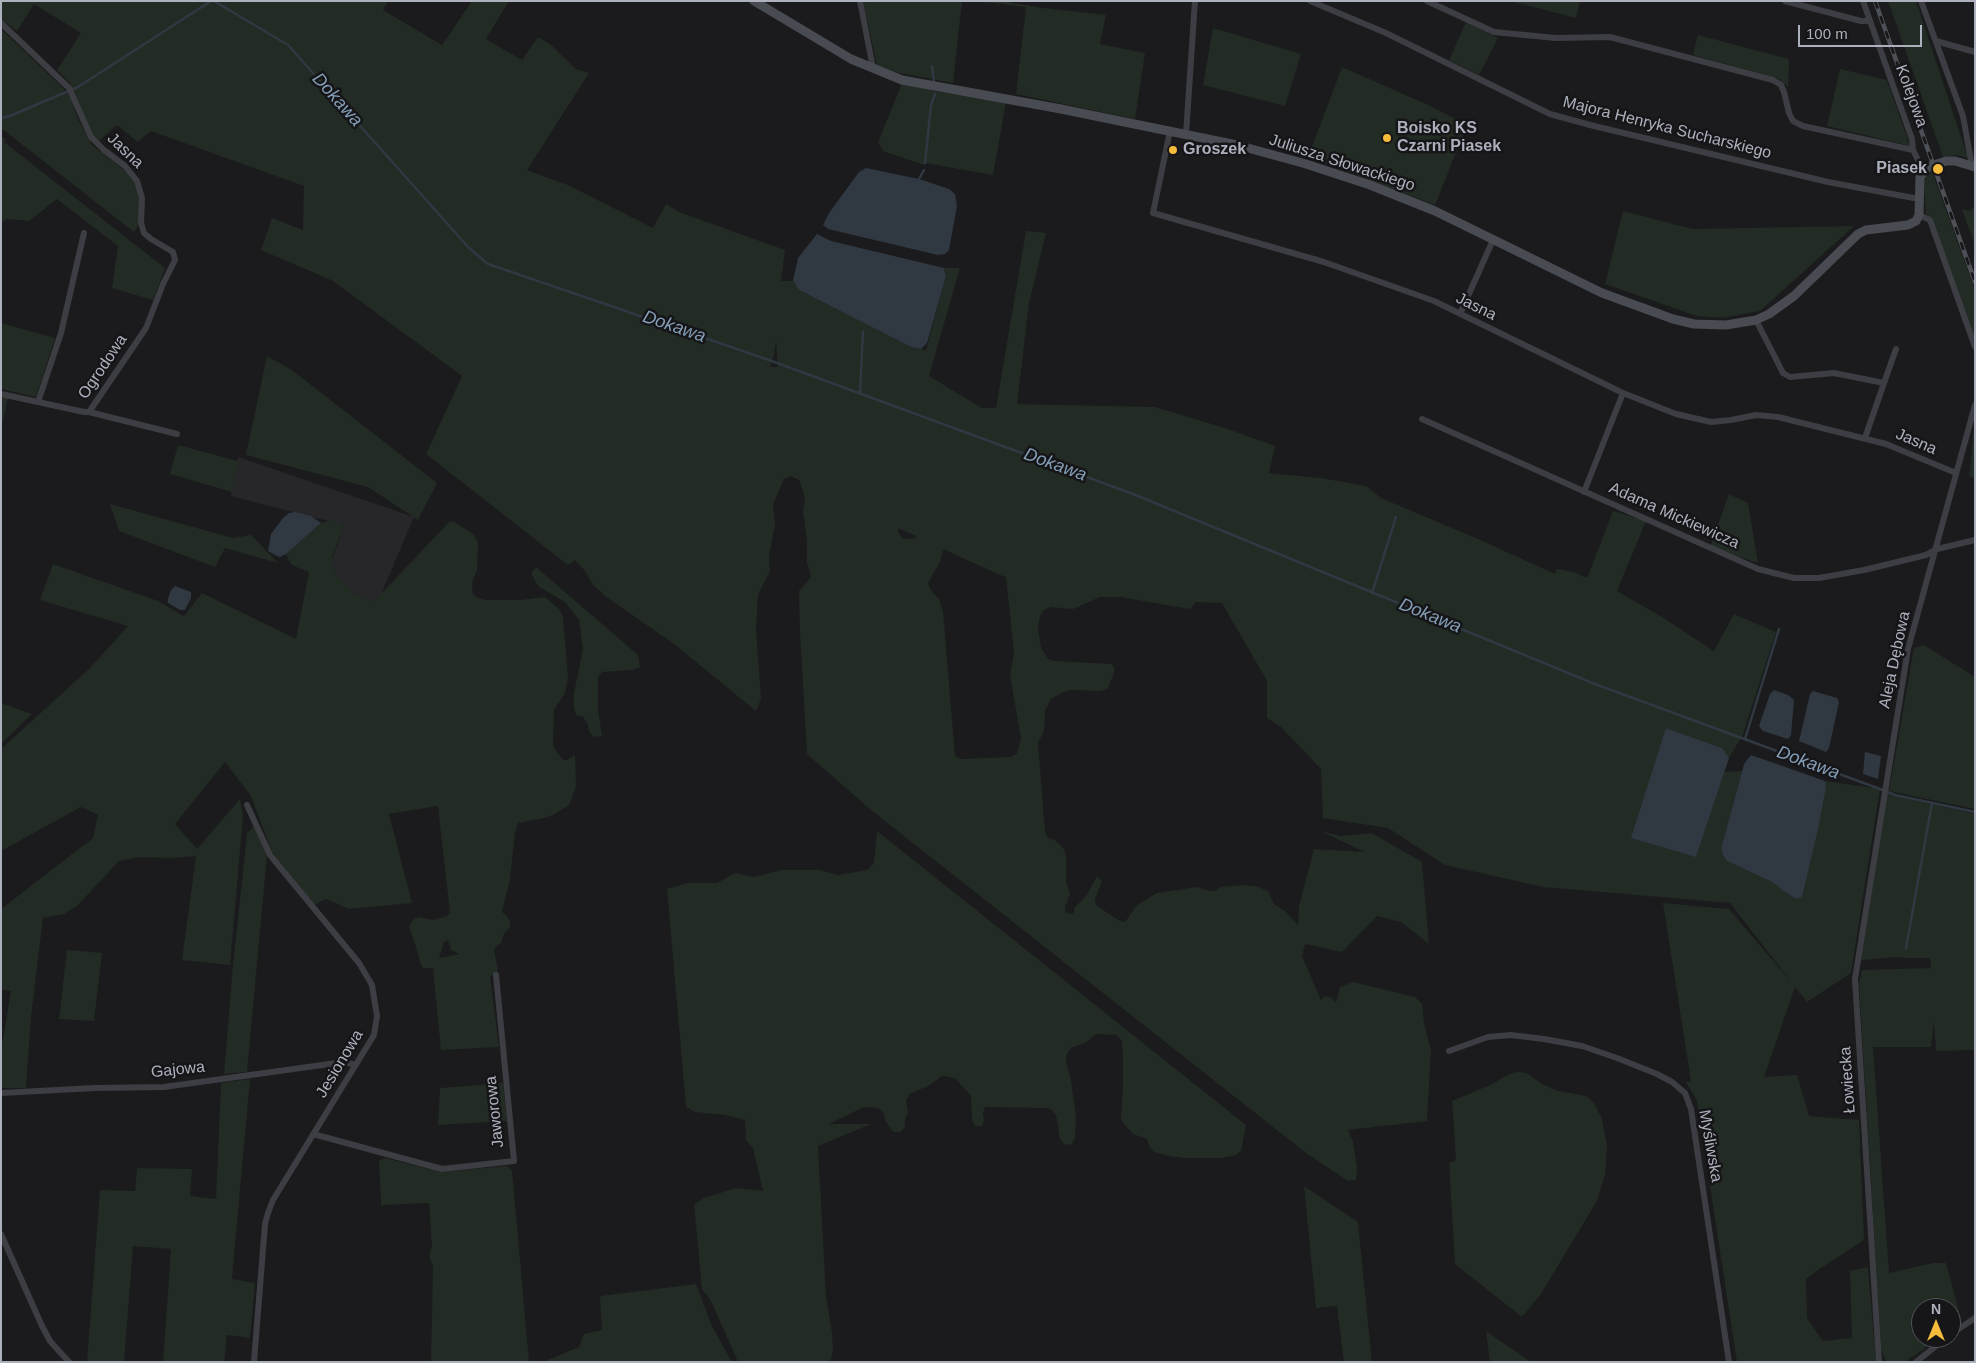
<!DOCTYPE html>
<meta charset="utf-8">
<style>
body{margin:0}
#map{position:relative;width:1976px;height:1363px;overflow:hidden;background:#1b1b1d;font-family:Arial,sans-serif}
canvas{display:block}
.frame{position:absolute;inset:0;border:2px solid #adb1bd;pointer-events:none}
.north{position:absolute;left:1911px;top:1298px;width:50px;height:50px;box-sizing:border-box;background:#161518;border:1px solid #52535a;border-radius:50%;rotate:0deg;font-size:14px;font-weight:700;line-height:20px;text-align:center;color:#adb1bd}
.north::after{content:'';display:block;margin:auto;width:18px;height:22px;background:#f5bb3b;clip-path:polygon(50% 0,100% 100%,50% 72%,0 100%)}
.scale{position:absolute;left:1798px;top:25px;width:124px;height:22px;box-sizing:border-box;border:2px solid #adb1bd;border-top:0;padding-left:6px;font-size:15px;line-height:18px;white-space:nowrap;color:#adb1bd;-webkit-text-stroke:4px #161518;paint-order:stroke}
</style>
<div id="map">
<canvas width="1976" height="1363"></canvas>
<div class="frame"></div>
<div class="north">N</div>
<div class="scale">100 m</div>
</div>
<script>
const ctx = document.querySelector('canvas').getContext('2d');
ctx.lineJoin = 'round';
function paint(path, color) { ctx.fillStyle = color; ctx.fill(path, 'evenodd'); }
const shape = rows => new Path2D(rows.map(r => 'M' + r).join(''));
function stroke(path, color, width, dash) { ctx.strokeStyle = color; ctx.lineWidth = width; ctx.lineCap = dash ? 'butt' : 'round'; ctx.setLineDash(dash || []); ctx.stroke(path); }
function label(font, color, halo, rows, align = 'center') {
  ctx.font = font + ' Arial,sans-serif'; ctx.lineWidth = 5; ctx.setLineDash([]); ctx.textBaseline = 'middle'; ctx.strokeStyle = halo; ctx.fillStyle = color; for (const [text, x, y, turn = 0] of rows) {
    ctx.save(); ctx.translate(x, y); ctx.rotate((+turn || 0) * Math.PI / 180); ctx.textAlign = isNaN(turn) ? turn : align; if (halo) ctx.strokeText(text, 0, 0); ctx.fillText(text, 0, 0); ctx.restore();
  }
}
paint(shape([
 [238,457,414,517,381,594,373,601,364,599,356,594,336,574,332,566,332,560,344,525,231,496]
]), '#27272a');
paint(shape([
 [1,1,388,1,383,10,442,45,472,1,509,1,486,39,522,60,538,37,551,45,576,69,589,73,527,170,568,185,653,228,666,204,679,212,785,250,781,281,793,281,799,290,911,347,926,350,946,276,944,268,960,268,929,376,982,408,996,408,1026,231,1046,233,1029,303,1017,404,1155,407,1225,428,1275,446,1269,473,1321,478,1366,486,1381,498,1478,539,1555,574,1557,569,1574,572,1587,578,1613,511,1646,521,1617,591,1662,617,1714,651,1734,614,1776,632,1743,734,1729,758,1722,748,1666,728,1696,856,1724,772,1742,771,1721,848,1723,855,1727,861,1772,882,1785,892,1796,899,1802,897,1825,781,1880,789,1851,973,1807,1002,1795,987,1764,1077,1797,1075,1809,1116,1859,1120,1864,1240,1818,1270,1806,1279,1807,1318,1823,1341,1852,1338,1850,1271,1868,1267,1876,1362,1737,1362,1697,1101,1686,1082,1691,1081,1663,903,1729,909,1792,983,1730,903,1543,887,1445,865,1388,828,1323,818,1321,769,1281,727,1267,718,1267,681,1222,603,1196,602,1190,609,1120,597,1100,597,1073,609,1051,607,1044,610,1040,616,1038,629,1041,648,1048,659,1054,661,1112,664,1115,670,1108,688,1101,691,1071,690,1064,692,1051,699,1045,711,1044,731,1038,743,1045,832,1048,838,1055,840,1064,849,1066,856,1066,881,1070,894,1065,907,1066,913,1073,914,1075,907,1086,896,1097,876,1102,881,1095,899,1096,905,1118,920,1125,922,1137,905,1157,893,1197,887,1209,891,1215,891,1221,887,1242,885,1256,886,1268,891,1274,904,1285,911,1298,925,1299,906,1314,849,1365,852,1320,831,1341,836,1372,833,1422,862,1429,944,1401,922,1377,916,1342,952,1305,944,1302,956,1321,1000,1325,996,1332,998,1336,1003,1340,987,1353,982,1415,997,1422,1004,1424,1023,1431,1050,1427,1121,1348,1130,1353,1142,1357,1167,1356,1180,1348,1181,1306,1153,871,810,807,754,800,632,799,591,811,577,807,563,807,541,803,511,805,497,799,480,791,476,784,479,773,504,775,524,769,557,770,571,758,595,756,629,761,699,756,711,674,644,605,596,593,585,585,571,575,560,568,565,426,454,462,376,333,281,261,250,272,218,303,230,304,186,151,131,138,142,117,125,98,142,92,136,70,83,57,70,81,33,34,4,17,31,1,19],
 [776,341,778,367,770,367,774,355],
 [898,528,916,536,915,539,902,538,898,532],
 [943,549,1000,575,1006,577,1014,653,1010,675,1021,739,1017,753,1011,757,961,759,955,756,943,611,939,599,930,589,928,583,941,560],
 [863,1,962,1,953,83,899,73,877,65],
 [976,1,1012,1,1012,3,1043,8,1106,15,1100,44,1145,53,1135,119,1016,94,1026,7],
 [1510,1,1580,1,1576,18],
 [1888,1,1916,1,1968,158,1957,155,1943,157],
 [1466,22,1498,38,1479,75,1449,60],
 [1213,28,1301,54,1285,106,1203,85],
 [1,29,62,87,71,98,77,117,92,145,128,173,136,183,140,198,139,224,134,232,1,128],
 [1698,35,1789,59,1788,87,1777,78,1693,55],
 [1342,67,1426,104,1467,125,1435,205,1308,157],
 [1840,69,1887,80,1910,146,1827,126],
 [902,83,934,91,1006,102,993,175,925,163,933,96,931,105,924,165,883,151,878,142],
 [1,136,6,140,4,142,165,268,153,300,112,288,118,246,57,199,29,221,7,219,1,223],
 [1929,171,1932,171,1975,290,1975,340,1932,218,1926,214,1924,182],
 [1975,207,1975,246,1962,209,1969,211],
 [1623,211,1692,229,1854,226,1760,311,1723,318,1697,316,1605,284],
 [1,323,55,338,36,397,1,389],
 [267,356,292,370,437,483,418,520,368,487,246,455],
 [1,397,8,398,1,429],
 [1975,417,1975,479,1969,476],
 [178,445,238,461,232,492,170,474],
 [1729,494,1748,503,1758,563,1710,547],
 [110,504,233,538,251,535,278,563,225,548,215,567,119,531],
 [332,520,344,525,332,557,332,566,336,574,356,594,364,599,373,601,377,598,449,522,454,522,473,534,478,542,477,571,473,579,472,589,473,594,476,597,485,600,521,600,545,597,559,609,563,617,568,678,565,693,554,710,553,744,554,748,563,760,567,760,575,755,576,787,569,805,553,815,544,818,518,823,515,832,510,880,502,912,506,915,510,922,510,927,504,934,501,943,496,946,494,950,498,971,496,975,490,976,499,1047,441,1050,433,968,423,968,420,963,418,953,409,927,411,922,414,919,419,917,433,920,447,916,450,913,438,806,389,814,412,903,349,909,326,899,314,905,272,852,251,796,225,762,175,824,197,849,240,799,243,816,230,965,182,960,196,856,169,858,140,857,119,861,77,906,64,914,43,918,31,1017,26,1088,1,1088,1,1051,11,991,1,990,1,909,93,838,98,815,81,807,1,851,1,749,90,668,128,626,40,600,53,564,158,601,184,616,202,593,296,639,309,572,294,566,290,563,286,554,321,523],
 [448,940,451,950,460,954,439,958,444,942],
 [536,567,638,655,640,667,632,670,602,672,598,677,598,710,602,736,594,737,589,731,588,724,583,717,576,715,574,708,574,693,583,649,579,620,565,602,538,586,531,573],
 [1924,645,1975,677,1975,809,1889,791,1914,648],
 [1,703,32,714,1,744],
 [1887,794,1975,814,1975,1050,1936,1051,1934,1021,1931,1047,1873,1047,1889,1273,1933,1263,1946,1263,1962,1322,1951,1330,1951,1308,1921,1308,1921,1338,1939,1338,1905,1362,1886,1362,1881,1349,1859,984,1862,970,1931,968,1930,958,1904,958,1900,957,1861,960],
 [254,826,267,855,247,1072,224,1074,233,965,247,834],
 [877,831,1246,1125,1241,1151,1236,1155,1222,1158,1184,1158,1169,1156,1154,1152,1149,1146,1147,1139,1133,1134,1128,1128,1122,1122,1121,1114,1123,1091,1123,1055,1122,1041,1117,1035,1096,1034,1085,1043,1071,1048,1067,1054,1066,1061,1071,1080,1076,1118,1075,1138,1072,1144,1065,1145,1060,1139,1056,1115,1051,1109,1044,1108,985,1107,983,1113,984,1119,982,1126,975,1126,972,1120,971,1096,956,1079,949,1077,942,1076,930,1085,910,1094,906,1100,908,1113,905,1119,905,1126,901,1132,893,1132,885,1120,884,1113,878,1108,864,1107,829,1124,871,1124,818,1146,826,1296,832,1333,833,1352,830,1362,738,1362,711,1301,702,1289,694,1204,704,1198,736,1188,763,1191,753,1148,746,1140,745,1120,725,1115,695,1112,686,1107,667,889,688,883,717,883,735,873,754,877,782,870,820,870,838,875,867,870,874,863],
 [67,950,102,953,94,1021,59,1019],
 [1517,1072,1527,1073,1542,1084,1558,1091,1587,1096,1594,1103,1602,1119,1607,1147,1605,1175,1597,1201,1541,1294,1522,1317,1455,1264,1449,1163,1456,1160,1452,1101,1490,1085,1508,1075],
 [250,1079,232,1279,255,1283,250,1338,227,1335,224,1362,163,1362,171,1249,133,1246,124,1362,87,1362,100,1190,135,1191,137,1168,192,1169,190,1196,216,1199,221,1083],
 [503,1083,507,1121,438,1125,440,1088],
 [385,1158,441,1172,507,1166,512,1170,529,1362,431,1362,433,1266,429,1256,432,1246,429,1203,381,1205,379,1161],
 [1304,1186,1358,1222,1372,1362,1344,1362,1337,1306,1316,1308],
 [696,1284,712,1326,732,1362,543,1362,579,1347,584,1334,602,1330,600,1296],
 [1486,1331,1531,1362,1490,1362]
]), '#222b24');
paint(shape([
 [866,168,919,179,949,189,955,194,957,206,949,250,945,254,938,255,828,229,823,225,829,213,859,172],
 [817,234,831,241,944,268,946,276,927,343,921,349,911,347,799,290,793,281,798,258],
 [295,512,311,516,321,523,286,554,280,557,277,556,268,551,271,534,283,518,289,513],
 [175,586,191,592,191,598,185,610,180,610,168,603,168,599,171,590],
 [1774,690,1788,695,1794,700,1791,735,1788,739,1763,731,1759,726,1770,694],
 [1813,691,1837,698,1839,702,1829,748,1826,752,1799,741,1810,694],
 [1666,728,1722,748,1729,758,1696,857,1631,838],
 [1865,752,1881,756,1878,779,1863,774],
 [1751,755,1825,781,1826,787,1818,829,1802,897,1796,899,1785,892,1772,882,1727,861,1723,855,1721,848,1725,834,1744,764]
]), '#303942');
stroke(shape([
 [214,1,288,45,469,248,488,264,769,360,1133,494,1595,684,1880,789,1895,795,1975,812],
 [932,66,934,82],
 [1,118,10,116,78,87,211,1],
 [925,163,931,105,935,94],
 [919,179,924,170],
 [860,393,863,332],
 [1372,593,1396,517],
 [1745,739,1779,629],
 [1906,948,1932,803]
]), '#303942', 2.5);
stroke(shape([
 [860,1,873,68],
 [1310,1,1386,33,1550,114,1590,125,1828,182,1919,199],
 [1427,1,1494,32,1556,38,1610,37,1773,80,1781,85,1784,92,1789,113,1793,121,1803,126,1913,150],
 [1785,1,1861,21,1870,21],
 [1863,1,1912,139,1913,150,1923,170],
 [1921,1,1963,116,1972,166],
 [1,23,69,88,91,137,104,150,125,166,137,181,142,198,141,223,144,233,151,239,173,252,175,260,163,284,146,328,89,412,84,412,1,394],
 [1936,41,1975,52],
 [1170,131,1153,213,1324,262,1434,301,1623,393,1676,414,1711,422,1731,420,1756,415,1778,417,1886,444,1956,473],
 [1186,134,1195,1],
 [1919,215,1930,220,1975,347],
 [1460,314,1493,240],
 [1756,320,1783,373,1790,377,1834,373,1884,383,1865,438],
 [1884,383,1896,349],
 [38,402,61,333,84,233],
 [89,412,177,434],
 [1422,419,1758,569,1794,578,1819,578,1864,570,1926,555,1937,549,1975,540],
 [1584,492,1623,393],
 [247,805,270,855,359,963,372,985,377,1016,374,1035,273,1200,268,1213,265,1224,254,1362],
 [1449,1051,1488,1037,1511,1035,1544,1039,1582,1046,1617,1058,1657,1074,1672,1082,1685,1093,1691,1109,1729,1362],
 [1,1093,95,1088,164,1087,344,1062,356,1065],
 [313,1134,442,1169,514,1161,496,975],
 [1,1234,42,1326,50,1341,69,1362],
 [1951,1334,1975,1318],
 [1879,1362,1855,979,1908,649,1975,405],
 [1916,1362,1946,1338]
]), '#3d3e44', 6);
stroke(shape([
 [754,1,851,59,902,80,1061,109,1237,145,1306,164,1370,185,1435,211,1602,293,1673,319,1694,324,1726,325,1756,320,1769,314,1794,296,1858,234,1866,230,1908,225,1916,221,1919,215,1920,177,1928,167,1946,161,1955,161,1975,167]
]), '#494b52', 9);
const rail = shape([
 [1875,1,1975,282]
]);
stroke(rail, '#4e5057', 4.5);
stroke(rail, '#161518', 2.5, [8]);
for (const [x, y, r, color] of [
 [1387,138,5,"#f5bb3b"],
 [1173,150,5,"#f5bb3b"],
 [1938,169,6,"#f5bb3b"]
]) { const dot = new Path2D(); dot.arc(x, y, r, 0, 2 * Math.PI); ctx.fillStyle = color; ctx.fill(dot); stroke(dot, '#161518', 2); }
label('16px', '#adb1bd', '#161518', [
 ["Kolejowa",1911,96,70],
 ["Majora Henryka Sucharskiego",1667,128,14],
 ["Jasna",125,151,44],
 ["Juliusza Słowackiego",1342,163,18],
 ["Jasna",1476,307,26],
 ["Ogrodowa",103,367,-56],
 ["Jasna",1916,442,23],
 ["Adama Mickiewicza",1674,516,24],
 ["Aleja Dębowa",1895,660,-78],
 ["Jesionowa",340,1064,-59],
 ["Gajowa",178,1070,-6],
 ["Łowiecka",1848,1080,-94],
 ["Jaworowa",495,1112,-96],
 ["Myśliwska",1710,1146,80]
]);
label('bold 16px', '#adb1bd', '#161518', [
 ["Boisko KS",1397,129],
 ["Czarni Piasek",1397,147],
 ["Groszek",1183,150],
 ["Piasek",1927,169,"right"]
], 'left');
label('italic 18px', '#849eb7', '#161518', [
 ["Dokawa",337,100,48],
 ["Dokawa",674,327,19],
 ["Dokawa",1055,465,20],
 ["Dokawa",1430,616,22],
 ["Dokawa",1808,763,20]
]);
</script>
